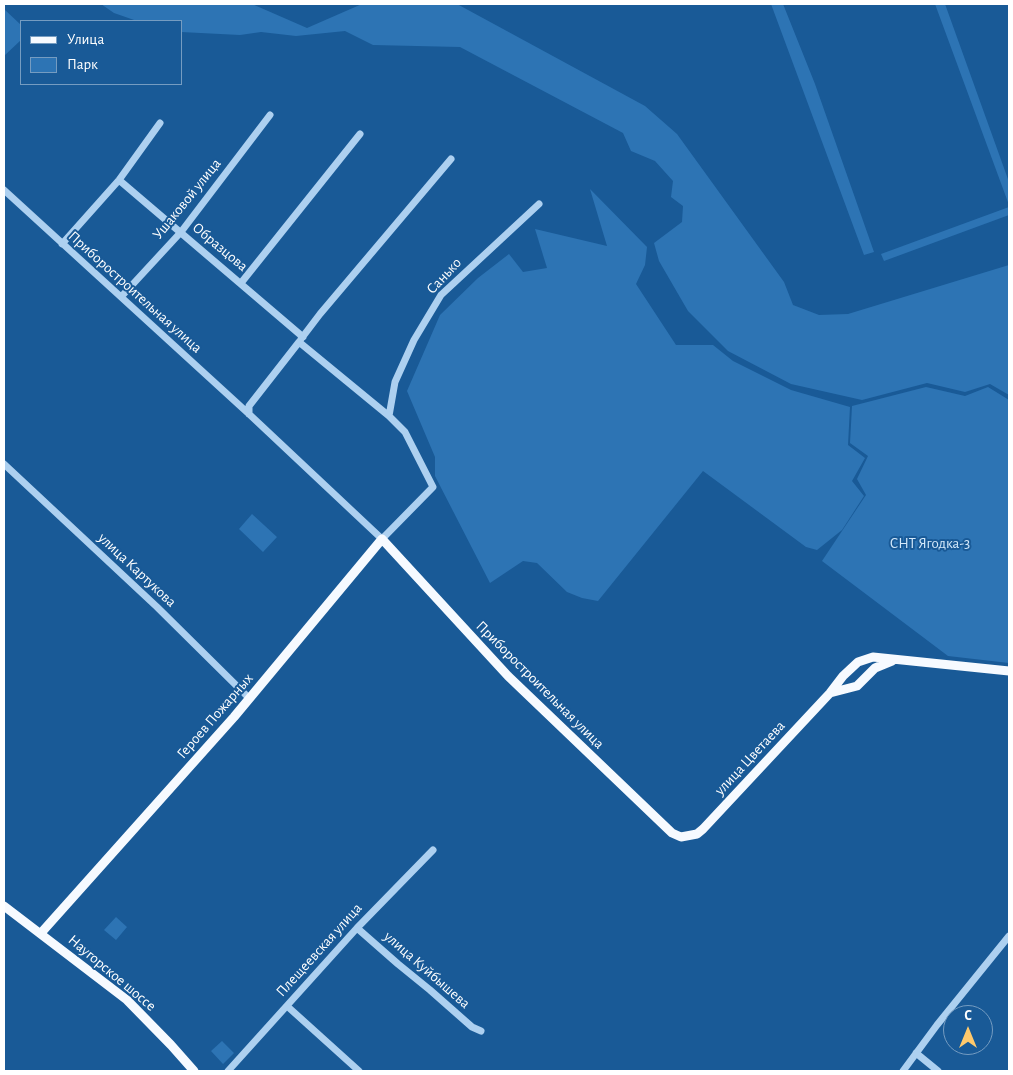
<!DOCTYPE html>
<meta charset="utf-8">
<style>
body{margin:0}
#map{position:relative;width:1013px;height:1075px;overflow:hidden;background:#195a97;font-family:"Alegreya Sans",sans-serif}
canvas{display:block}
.frame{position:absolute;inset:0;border:5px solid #fff;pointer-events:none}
.legend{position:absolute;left:20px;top:20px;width:162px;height:65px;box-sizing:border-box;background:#195a97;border:1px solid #759cc1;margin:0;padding:6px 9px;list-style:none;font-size:15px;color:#fff}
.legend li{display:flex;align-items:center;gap:10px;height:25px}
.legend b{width:25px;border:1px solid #759cc1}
.north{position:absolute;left:943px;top:1005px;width:50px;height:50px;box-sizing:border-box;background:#195a97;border:1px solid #759cc1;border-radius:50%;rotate:0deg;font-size:14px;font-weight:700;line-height:20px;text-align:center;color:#fff}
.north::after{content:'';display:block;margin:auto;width:18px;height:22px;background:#ffc96c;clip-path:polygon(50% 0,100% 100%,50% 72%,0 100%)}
</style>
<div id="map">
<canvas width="1013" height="1075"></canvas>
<div class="frame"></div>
<ul class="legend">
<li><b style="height:6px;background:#f6faff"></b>Улица</li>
<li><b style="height:14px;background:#2d74b4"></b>Парк</li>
</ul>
<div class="north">С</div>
</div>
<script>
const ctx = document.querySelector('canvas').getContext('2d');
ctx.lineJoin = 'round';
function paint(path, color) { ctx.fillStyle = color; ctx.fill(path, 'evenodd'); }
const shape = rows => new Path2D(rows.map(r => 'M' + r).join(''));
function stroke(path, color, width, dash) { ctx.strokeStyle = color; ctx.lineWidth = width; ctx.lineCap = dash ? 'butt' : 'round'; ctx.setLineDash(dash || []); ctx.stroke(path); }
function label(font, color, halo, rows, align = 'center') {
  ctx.font = font + ' "Alegreya Sans",sans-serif'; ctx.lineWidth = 4; ctx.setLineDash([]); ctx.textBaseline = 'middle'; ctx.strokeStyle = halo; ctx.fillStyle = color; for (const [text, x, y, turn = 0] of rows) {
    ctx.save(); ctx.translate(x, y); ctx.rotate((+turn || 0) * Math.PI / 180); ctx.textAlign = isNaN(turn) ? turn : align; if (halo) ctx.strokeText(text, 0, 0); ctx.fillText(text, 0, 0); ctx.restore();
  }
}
paint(shape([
 [101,4,252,4,307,28,362,4,457,4,645,106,677,134,784,282,793,305,819,315,848,314,1009,265,1009,395,990,384,965,392,927,383,862,400,791,384,728,351,688,311,659,261,654,243,682,222,683,206,671,197,673,181,655,161,631,151,623,133,460,47,373,45,345,31,296,36,261,32,240,35,181,32,181,21,137,21,114,13],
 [771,4,783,4,815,84,874,252,864,255],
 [935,4,945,4,1009,182,1009,205],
 [4,9,21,25,21,40,4,56],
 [590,189,647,247,645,265,636,284,676,345,713,345,733,361,791,390,850,407,848,445,865,458,852,481,864,496,842,530,817,550,806,547,703,471,598,601,582,598,567,592,537,563,523,561,490,583,435,476,435,457,407,391,440,315,478,278,509,254,523,272,547,268,535,229,607,246],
 [1009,207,1009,215,884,261,881,254],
 [926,387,965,396,988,387,1009,400,1009,663,948,656,822,561,866,495,857,479,868,456,850,443,852,406],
 [252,514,277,537,263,552,239,529],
 [116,917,127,927,116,940,104,930],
 [222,1041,234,1053,223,1064,211,1051]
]), '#2d74b4');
stroke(shape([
 [119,180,303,337],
 [4,190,249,414,382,539,433,487,405,432,389,416,299,342,249,406,249,414],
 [62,244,119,180,160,123],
 [241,283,360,134],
 [121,297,181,232,270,115],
 [301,339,320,314,451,159],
 [389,416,395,382,414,340,441,295,539,204],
 [4,464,157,607,249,698],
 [357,928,398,964,430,990,472,1027,481,1031],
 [287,1006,359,1071],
 [916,1053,938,1071],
 [228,1071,357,928,433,850],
 [903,1071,937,1025,1009,936]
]), '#add0f0', 7);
stroke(shape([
 [830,693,857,686,875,668,892,661],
 [4,906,127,1000,171,1045,194,1071],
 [41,933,234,717,382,539,508,676,672,833,681,837,697,834,703,829,830,693,843,676,858,662,873,657,1009,671]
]), '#f6faff', 9);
label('15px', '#fff', '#195a97', [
 ["Ушаковой улица",187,199,-51],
 ["Образцова",220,247,40],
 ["Санько",444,276,-47],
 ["Приборостроительная улица",135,292,42],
 ["улица Картукова",137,570,43],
 ["Приборостроительная улица",540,685,45],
 ["Героев Пожарных",215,716,-49],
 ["улица Цветаева",750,758,-47],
 ["Плещеевская улица",319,950,-48],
 ["улица Куйбышева",427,970,41],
 ["Наугорское шоссе",112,973,40]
]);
label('15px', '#d4e9fb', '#195a97', [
 ["СНТ Ягодка-3",930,543]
]);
</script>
